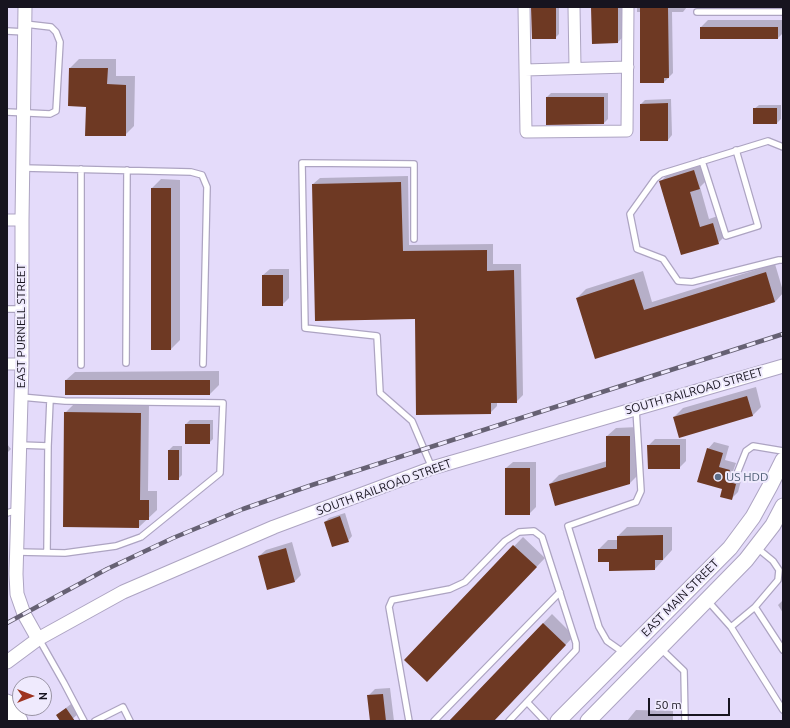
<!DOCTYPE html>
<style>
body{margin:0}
#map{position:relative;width:790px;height:728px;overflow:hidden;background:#e4dbfa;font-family:Ubuntu,sans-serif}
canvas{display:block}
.frame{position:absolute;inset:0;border:8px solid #17141f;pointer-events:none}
.north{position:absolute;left:12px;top:676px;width:40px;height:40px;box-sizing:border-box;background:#efeafd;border:1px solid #9994a4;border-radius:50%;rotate:90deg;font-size:11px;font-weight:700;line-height:16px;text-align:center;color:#17141f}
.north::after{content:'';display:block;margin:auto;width:14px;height:18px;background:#9e3420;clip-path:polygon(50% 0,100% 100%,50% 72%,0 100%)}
.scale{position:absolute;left:648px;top:698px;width:82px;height:18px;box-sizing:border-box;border:2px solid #17141f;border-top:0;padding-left:5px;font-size:12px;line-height:14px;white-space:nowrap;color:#17141f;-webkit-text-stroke:3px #efeafd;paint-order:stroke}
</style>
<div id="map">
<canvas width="790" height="728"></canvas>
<div class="frame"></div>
<div class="north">N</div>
<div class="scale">50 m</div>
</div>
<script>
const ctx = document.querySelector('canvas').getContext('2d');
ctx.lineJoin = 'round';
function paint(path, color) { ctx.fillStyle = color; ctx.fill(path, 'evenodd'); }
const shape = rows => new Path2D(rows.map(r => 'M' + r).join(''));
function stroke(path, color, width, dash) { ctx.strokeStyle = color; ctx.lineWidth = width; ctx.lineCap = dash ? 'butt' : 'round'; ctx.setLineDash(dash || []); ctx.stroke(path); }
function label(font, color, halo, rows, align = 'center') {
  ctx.font = font + ' Ubuntu,sans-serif'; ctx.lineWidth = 4; ctx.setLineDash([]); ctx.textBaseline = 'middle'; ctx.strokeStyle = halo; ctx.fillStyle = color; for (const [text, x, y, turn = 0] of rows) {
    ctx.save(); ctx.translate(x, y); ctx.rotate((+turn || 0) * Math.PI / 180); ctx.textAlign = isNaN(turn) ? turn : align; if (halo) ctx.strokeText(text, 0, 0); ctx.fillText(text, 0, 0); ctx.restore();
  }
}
paint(shape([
 [532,7,559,7,559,34,555,38],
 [592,7,622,7,622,38,618,42],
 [637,7,687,7,683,12,672,12,673,73,664,82,641,12,637,12],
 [708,20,783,20,783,33,778,38,701,27],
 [79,59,116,59,116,76,135,76,134,126,125,135,87,106,69,105,70,68],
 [551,93,608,93,608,119,604,123,547,97],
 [671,99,672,135,668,140,641,104,645,100],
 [759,105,781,105,781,119,777,123,754,123,754,109],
 [703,161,708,179,700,187,709,219,721,215,727,234,718,243,681,254,660,182,669,173],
 [408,176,409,245,493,244,493,264,521,264,523,395,516,402,497,402,497,406,490,413,313,184,320,178],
 [161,179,180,180,180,340,171,349,152,188],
 [775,264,783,291,783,293,775,302,595,358,577,298,586,289,643,271,652,302],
 [270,269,289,269,289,298,282,305,263,275],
 [219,371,219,385,210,394,66,380,75,372],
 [756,387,761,407,752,416,674,417,683,408],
 [74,404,149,404,148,491,157,491,157,510,139,527,65,413],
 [190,420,213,420,213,439,209,443,186,424],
 [638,427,639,474,630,483,550,484,559,475,607,461,607,436,616,428],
 [655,439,686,439,686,461,679,468,648,446],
 [714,442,729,446,725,460,736,463,732,474,742,477,738,492,731,499,723,489,708,449],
 [7,444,11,449,7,453],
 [173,446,182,446,182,475,178,479,169,479,169,450],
 [513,462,536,462,536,507,529,514,506,468],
 [345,513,352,536,348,541,325,522,329,518],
 [627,527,672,527,672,550,655,569,610,561,599,549,608,540,618,540,618,536],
 [523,537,545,558,436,672,405,660],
 [292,542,301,575,295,581,259,556,266,550],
 [783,600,783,613,778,605],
 [552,614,574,636,493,721,450,721],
 [390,688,394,721,371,721,368,696,375,689],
 [71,704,78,714,70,721,61,721,57,715],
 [636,710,673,711,673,721,627,721]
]), '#0003');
paint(shape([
 [531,7,556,7,556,39,532,39],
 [591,7,618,7,618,43,592,44],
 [640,7,668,7,669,78,664,78,664,83,640,83],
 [700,27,778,27,778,39,700,39],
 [69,68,108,68,107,84,126,85,126,136,85,136,86,107,68,106],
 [546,97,604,97,604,124,546,125],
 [668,103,668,141,640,141,640,104],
 [753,108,777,108,777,124,753,124],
 [694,170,700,189,690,192,700,227,713,223,719,244,681,255,659,181],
 [401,182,403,251,487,250,487,271,514,270,517,403,491,403,491,414,416,415,415,319,315,321,312,184],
 [151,188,171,188,171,350,151,350],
 [766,272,775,302,595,359,576,298,634,279,644,310],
 [262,275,283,275,283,306,262,306],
 [65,380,210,380,210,395,65,395],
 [747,396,753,416,679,438,673,417],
 [64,412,141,413,140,500,149,500,149,520,139,520,139,528,63,527],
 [185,424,210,424,210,444,185,444],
 [606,436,630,436,630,484,555,506,549,484,606,467],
 [647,445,680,445,680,469,648,469],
 [707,448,723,453,719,467,730,470,726,481,736,484,732,500,720,497,722,489,697,482],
 [168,450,179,450,179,480,168,480],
 [505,468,530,468,530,515,505,515],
 [340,516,349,542,332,547,324,522],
 [663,535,663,560,655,560,655,570,609,571,609,562,598,562,598,549,617,549,617,536],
 [513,545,537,567,427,682,404,660],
 [286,548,295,582,267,590,258,556],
 [543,623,566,645,494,721,449,721],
 [383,694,386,721,370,721,367,695],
 [66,708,75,721,60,721,56,715]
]), '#6e3923');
const service = shape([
 [697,12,783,12],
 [7,31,25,32],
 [7,112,50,114,56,111,60,42,56,32,51,27,25,24],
 [783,147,768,141,661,174,655,179,630,214,637,249,663,259,678,281,692,282,779,260,783,260],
 [702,161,726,236,758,226,736,150],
 [23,168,191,172,202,175,207,187,203,364],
 [81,169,81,365],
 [414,239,414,164,302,163,305,328,377,336,380,393,412,421,432,468],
 [7,309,22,309],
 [126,363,127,170],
 [20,445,48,446,47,552],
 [48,446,50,400],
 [736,476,746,451,753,446,783,451],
 [7,513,17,510],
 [756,547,773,561,779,570,778,580,755,607,783,650],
 [17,552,65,553,116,546,141,537,220,473,223,403,65,401,21,397],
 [707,600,731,627,783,710],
 [731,627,755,607],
 [39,639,64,683,84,721],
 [660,648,684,671,685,721],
 [624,653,607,641,599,627,568,526,636,502,641,491,636,409],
 [527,702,545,721],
 [95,721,123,707,130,721],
 [409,721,389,607,392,600,450,589,465,582,505,541,519,532,534,531,542,537,576,643,576,650,509,721],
 [434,721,560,592]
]);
const minor = shape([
 [524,7,526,132,627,131,628,7],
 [574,7,575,67],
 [525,70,628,67],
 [7,220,22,220],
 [7,364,22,364]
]);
const tertiary = shape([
 [25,7,22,220,22,364,16,574,17,594,24,614,38,639],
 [7,662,38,639,123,592,274,527,432,468,783,366]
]);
const secondary = shape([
 [558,721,730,548,753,517,770,486,783,460],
 [588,721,746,560,773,525,783,506]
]);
const primary = shape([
 [7,703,19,721]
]);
stroke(service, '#ada4c2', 8);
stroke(minor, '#ada4c2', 13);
stroke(tertiary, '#ada4c2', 15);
stroke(secondary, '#ada4c2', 17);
stroke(primary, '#ada4c2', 19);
stroke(service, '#fff', 5.5);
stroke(minor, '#fff', 11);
stroke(tertiary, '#fff', 13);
stroke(secondary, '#fff', 15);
stroke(primary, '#fff', 17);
const rail = shape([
 [7,623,107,569,173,538,243,509,312,485,783,334]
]);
stroke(rail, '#666173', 4.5);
stroke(rail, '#efeafd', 3, [9]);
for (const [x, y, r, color] of [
 [718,477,4,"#5c6f8a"]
]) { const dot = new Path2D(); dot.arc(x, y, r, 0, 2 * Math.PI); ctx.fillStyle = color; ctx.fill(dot); stroke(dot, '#efeafd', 1.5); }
label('12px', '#17141f', '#efeafd', [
 ["EAST PURNELL STREET",21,326,-90],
 ["SOUTH RAILROAD STREET",694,391,-16],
 ["SOUTH RAILROAD STREET",384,487,-20],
 ["EAST MAIN STREET",680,598,-45]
]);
label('12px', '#4e5e75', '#efeafd', [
 ["US HDD",726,477]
], 'left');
</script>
